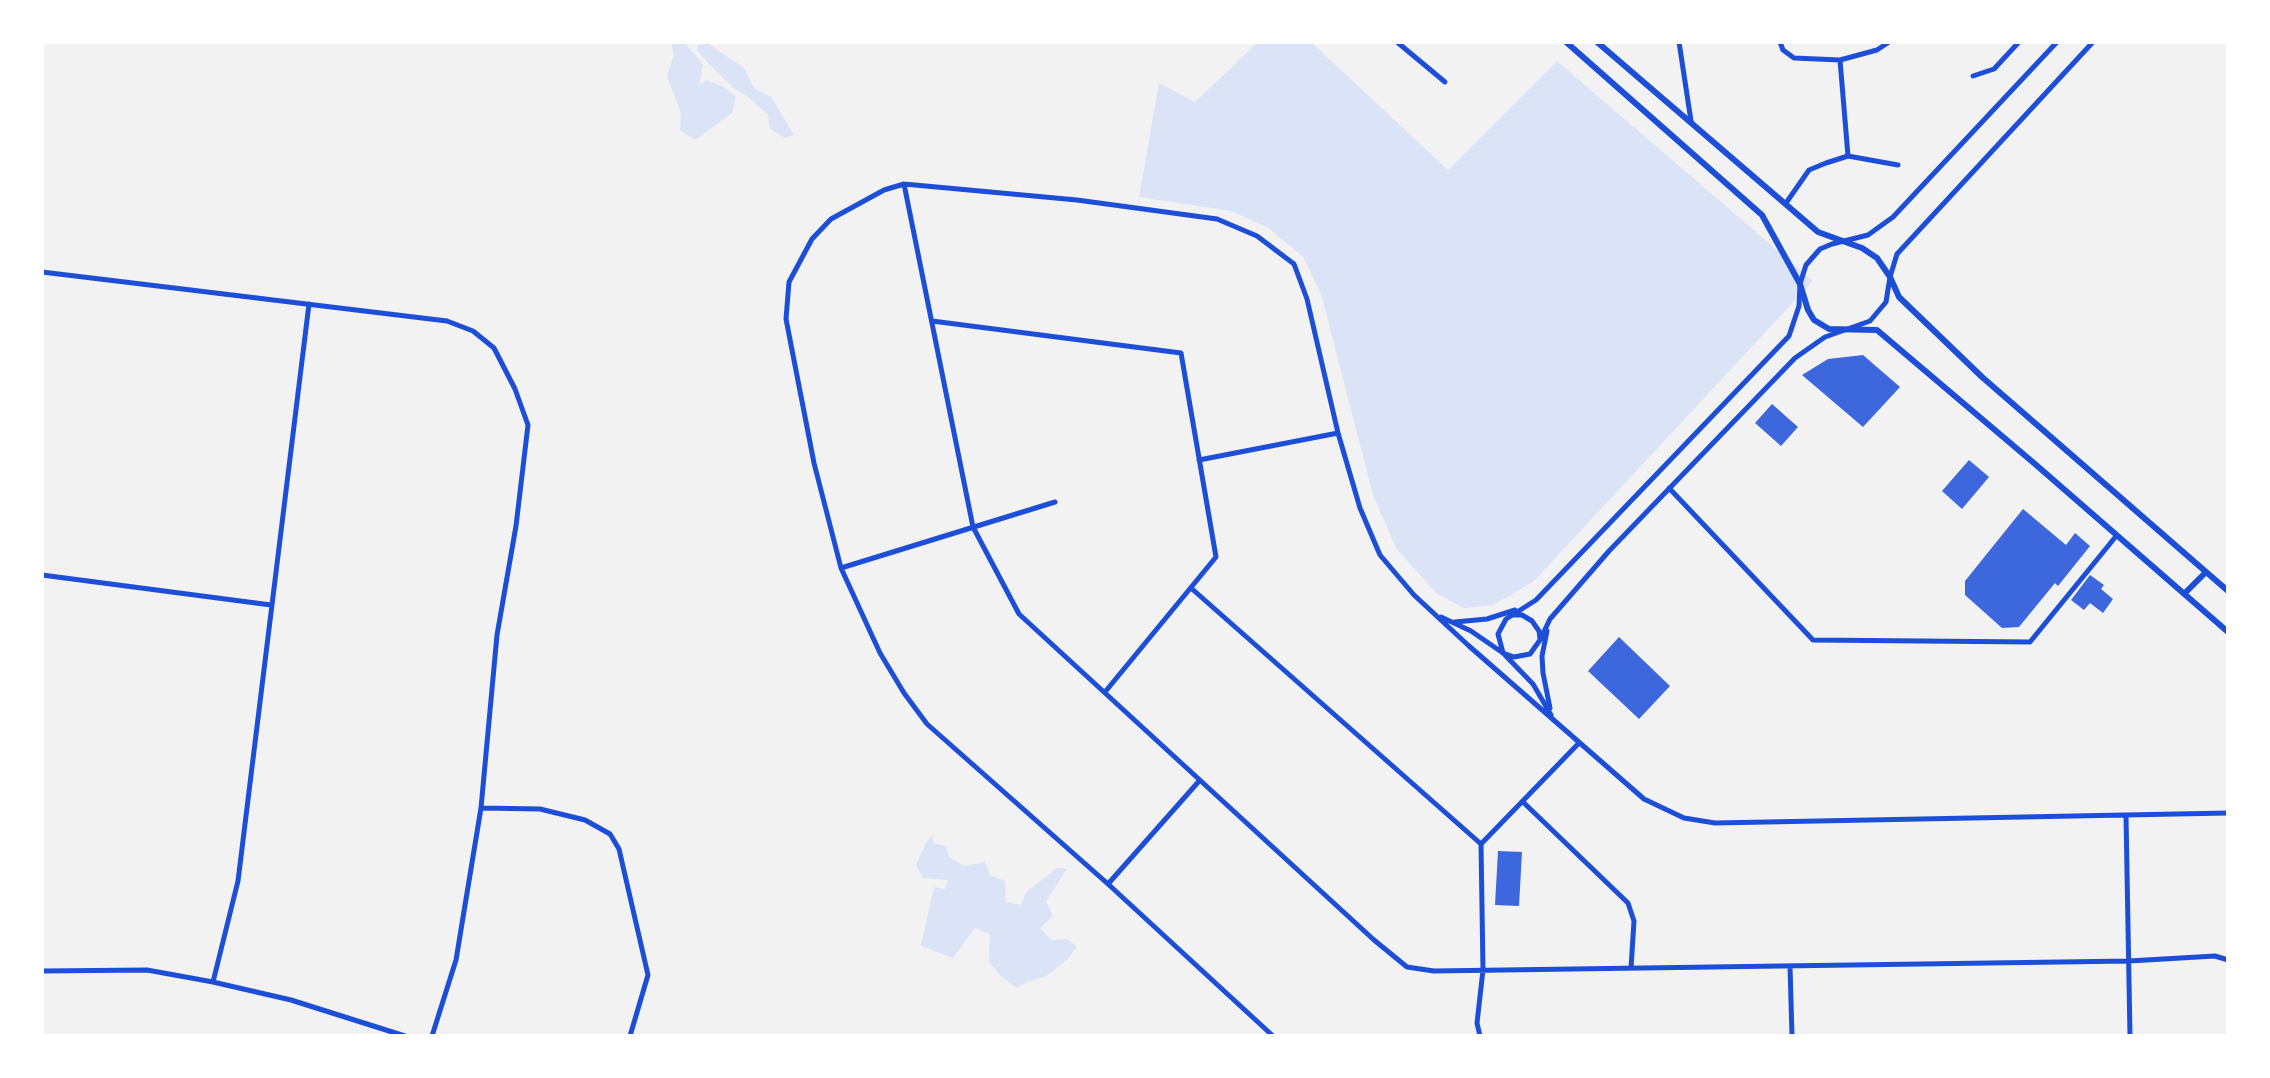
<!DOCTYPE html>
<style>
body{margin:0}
#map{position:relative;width:2270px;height:1078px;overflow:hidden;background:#f2f2f2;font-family:"PT Serif",serif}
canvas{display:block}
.frame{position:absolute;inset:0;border:44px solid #fff;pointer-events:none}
</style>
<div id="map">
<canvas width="2270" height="1078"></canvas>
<div class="frame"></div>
</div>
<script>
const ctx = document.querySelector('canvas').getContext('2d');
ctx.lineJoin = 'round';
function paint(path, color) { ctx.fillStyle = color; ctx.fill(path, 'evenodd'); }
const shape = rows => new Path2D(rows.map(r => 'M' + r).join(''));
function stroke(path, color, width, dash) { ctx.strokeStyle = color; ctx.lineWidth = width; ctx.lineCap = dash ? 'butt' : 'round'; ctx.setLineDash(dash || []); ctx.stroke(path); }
paint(shape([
 [671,42,687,42,687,46,703,64,699,85,707,80,724,87,736,97,732,113,695,140,680,130,681,113,667,76,674,55],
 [1258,42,1311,42,1448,170,1557,61,1813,281,1533,582,1493,605,1464,608,1436,593,1396,548,1373,495,1321,294,1303,257,1267,227,1231,211,1139,197,1159,83,1195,102],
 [707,43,744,68,754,88,772,98,794,135,784,138,770,129,768,115,748,97,732,87,714,69,697,51,698,45],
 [932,835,934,843,946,846,949,857,964,866,985,862,990,875,1005,881,1006,902,1021,905,1026,892,1057,868,1067,869,1046,901,1053,916,1040,928,1051,940,1066,939,1077,946,1068,959,1045,977,1029,981,1017,988,1002,977,989,962,990,934,975,928,953,958,921,946,934,887,945,889,948,880,923,878,916,865,926,843]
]), '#dbe4f7');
paint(shape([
 [1863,355,1900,387,1863,427,1802,375,1828,359],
 [1772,404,1798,427,1781,446,1755,423],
 [1969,460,1989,477,1962,509,1942,491],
 [2023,509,2066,545,2075,533,2090,546,2058,586,2055,583,2019,627,2002,628,1965,595,1965,581],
 [2090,575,2104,585,2101,589,2113,599,2103,613,2090,603,2084,610,2071,600],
 [1619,637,1670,686,1639,719,1588,671],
 [1498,851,1522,852,1519,906,1495,905]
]), '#3d67dc');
stroke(shape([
 [1397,42,1445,82],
 [1679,42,1691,121],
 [1780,42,1783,50,1794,58,1840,60,1877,50,1889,42],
 [1840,60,1848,156],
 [1973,76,1994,69,2019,42],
 [904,184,973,527,1019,614,1374,940,1407,967,1434,971,2129,961,2215,956,2228,960],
 [1786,203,1809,170,1826,163,1848,156,1898,165],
 [42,272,447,321,473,331,494,348,515,389,528,425,516,526,497,635,481,808,456,960,432,1036],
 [932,321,1181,353,1216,557,1105,692],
 [1199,460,1338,433],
 [1669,488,1813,640,2030,642,2117,535],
 [841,568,1055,502],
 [42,575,271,605],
 [1191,588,1481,844],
 [1512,615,1522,615,1532,621,1539,631,1540,639],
 [1441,617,1471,631,1503,653,1533,684,1551,715],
 [1455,622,1487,619,1515,610],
 [1547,631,1542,656,1543,673,1550,708],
 [1503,653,1514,657,1530,654,1540,640,1550,619,1609,551,1795,358,1825,337,1870,321,1886,302,1890,277,1897,254,2093,42],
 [1503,653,1498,634,1506,619,1536,600,1789,336,1799,306,1800,284,1806,265,1820,249,1832,244,1868,235,1893,217,2057,42],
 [1523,802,1628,903,1634,921,1631,968],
 [481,808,540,809,585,820,610,834,619,849,648,975,630,1036],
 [2126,816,2130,1036],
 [1108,884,1200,780],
 [1790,966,1792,1036],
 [42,971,147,970,213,982,291,1000,405,1036],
 [213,982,238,881,309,304],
 [1273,1036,1108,884,927,724,904,693,880,653,841,568,814,463,786,319,789,282,812,239,831,219,884,190,904,184,1077,200,1217,219,1257,236,1294,264,1307,299,1338,433,1360,508,1380,555,1414,595,1469,646,1644,799,1684,818,1715,823,2228,813],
 [1480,1036,1477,1023,1483,970,1481,844,1579,743]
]), '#1d4ed8', 5);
stroke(shape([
 [1566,42,1762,215,1800,284,1808,310,1814,320,1829,329,1877,330,2035,464,2228,632],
 [1597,42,1818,232,1862,248,1877,258,1890,277,1899,297,1982,377,2228,591],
 [2184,594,2206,572]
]), '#1d4ed8', 6);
</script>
